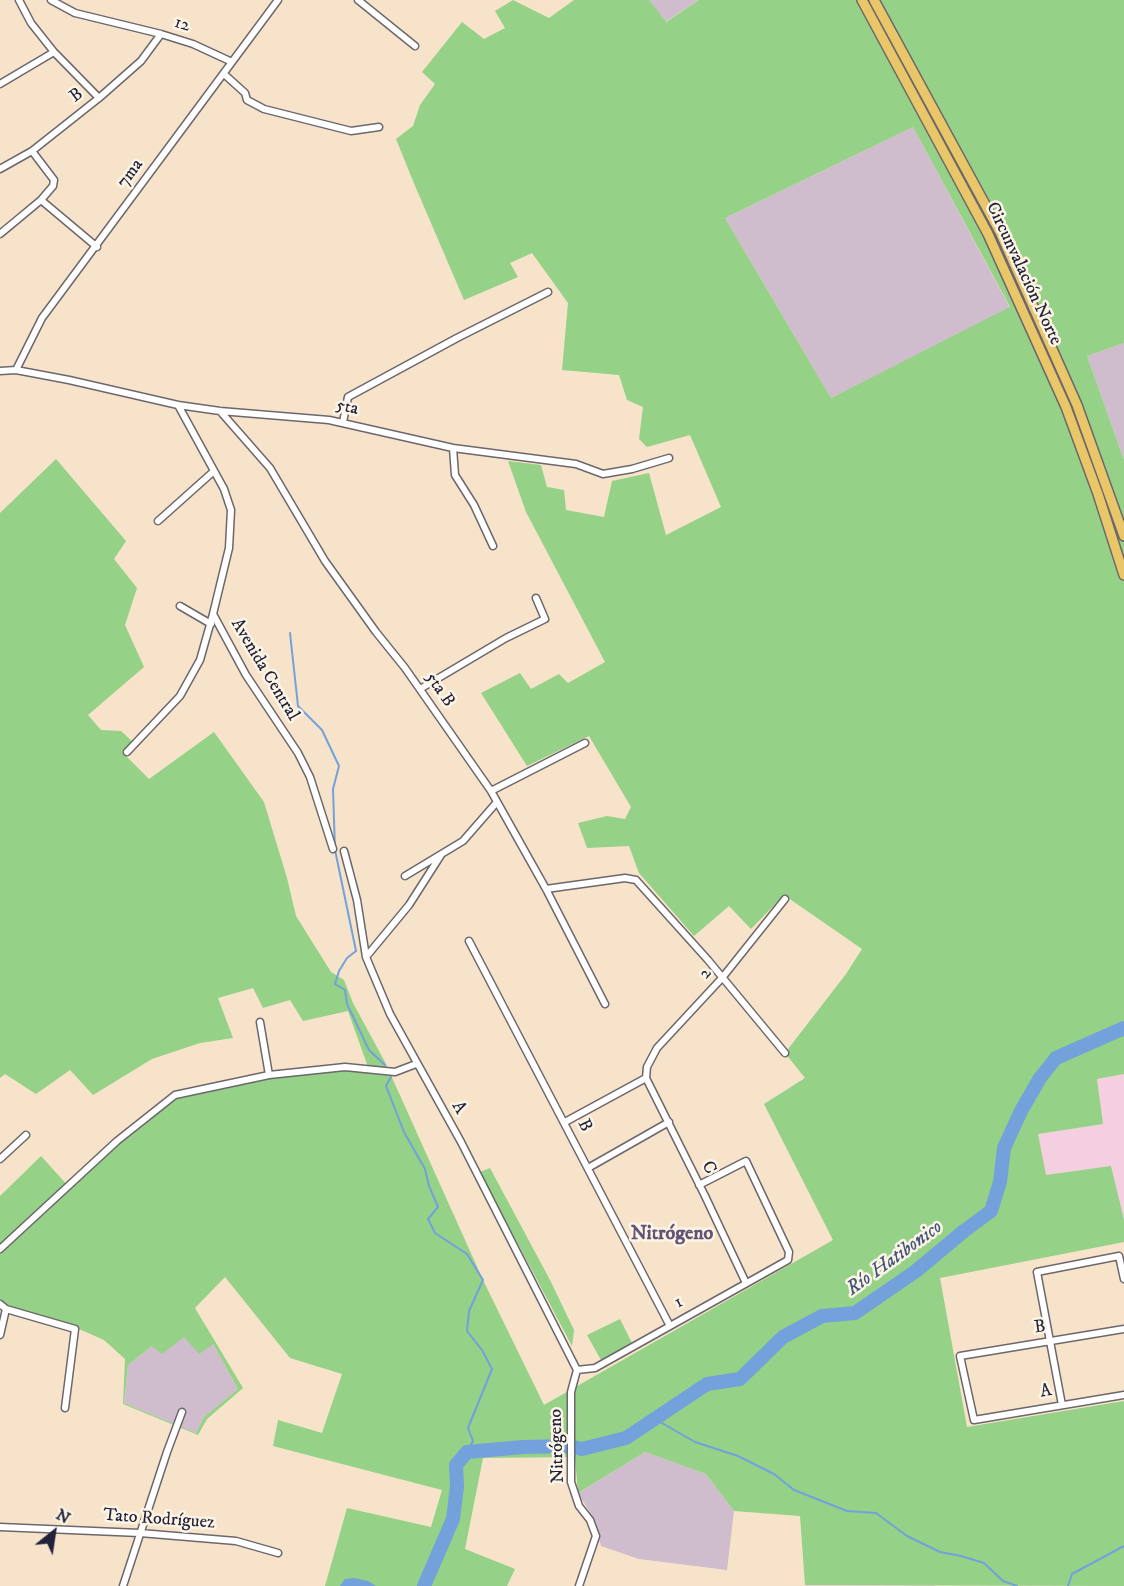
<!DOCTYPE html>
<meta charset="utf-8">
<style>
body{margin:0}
#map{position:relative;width:1124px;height:1586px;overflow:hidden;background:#f6e3c9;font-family:"IM FELL DW Pica",serif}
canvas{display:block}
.north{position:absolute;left:24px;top:1502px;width:60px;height:60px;-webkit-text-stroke:4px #fcf5e5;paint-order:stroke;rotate:30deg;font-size:16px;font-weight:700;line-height:24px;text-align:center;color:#22223b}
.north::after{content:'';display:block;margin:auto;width:21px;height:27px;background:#22223b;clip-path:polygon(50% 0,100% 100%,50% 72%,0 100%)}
</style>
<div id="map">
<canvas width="1124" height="1586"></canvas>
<div class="north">N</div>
</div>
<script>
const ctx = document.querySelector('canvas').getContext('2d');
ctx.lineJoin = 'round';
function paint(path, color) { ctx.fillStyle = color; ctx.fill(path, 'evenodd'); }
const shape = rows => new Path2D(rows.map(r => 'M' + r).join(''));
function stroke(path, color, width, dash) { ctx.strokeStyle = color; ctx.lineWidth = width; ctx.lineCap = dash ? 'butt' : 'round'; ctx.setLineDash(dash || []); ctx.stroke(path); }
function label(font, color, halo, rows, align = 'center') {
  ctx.font = font + ' "IM FELL DW Pica",serif'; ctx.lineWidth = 5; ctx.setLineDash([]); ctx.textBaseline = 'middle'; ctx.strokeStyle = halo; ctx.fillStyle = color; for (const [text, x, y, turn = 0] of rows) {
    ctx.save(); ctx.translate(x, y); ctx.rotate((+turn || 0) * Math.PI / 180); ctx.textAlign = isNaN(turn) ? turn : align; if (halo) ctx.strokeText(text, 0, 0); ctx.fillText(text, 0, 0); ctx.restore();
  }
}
paint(shape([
 [1124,1074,1124,1234,1046,1175,1038,1134,1102,1124,1097,1079],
 [935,1584,935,1586,805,1586,805,1585]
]), '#f3cfdf');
paint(shape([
 [649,0,699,0,665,22],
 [913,127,1010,308,831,398,725,218],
 [1124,343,1124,460,1087,356],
 [184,1337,213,1344,238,1389,204,1417,196,1433,124,1403,128,1365,152,1346],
 [645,1452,706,1474,734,1511,727,1570,639,1559,601,1546,593,1517,578,1493]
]), '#cfbdce');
paint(shape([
 [513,0,549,18,574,0,649,0,666,22,699,0,1124,0,1124,343,1087,356,1124,460,1124,1074,1097,1079,1103,1124,1038,1134,1046,1175,1111,1166,1124,1220,1124,1242,940,1278,967,1427,1124,1401,1124,1586,805,1585,800,1516,734,1511,706,1474,645,1452,578,1493,575,1457,483,1458,465,1549,515,1569,507,1586,325,1586,347,1508,431,1527,442,1490,273,1446,278,1420,322,1433,342,1374,290,1358,225,1277,195,1308,243,1388,207,1419,198,1435,123,1404,125,1359,104,1340,70,1325,0,1305,0,1196,41,1156,69,1187,173,1097,269,1075,368,1067,348,1011,303,1021,290,1000,263,1008,253,988,218,998,233,1038,200,1043,152,1059,93,1095,70,1070,36,1094,5,1074,0,1078,0,513,56,459,126,541,114,559,137,588,125,625,144,667,88,715,101,730,121,731,133,742,124,754,149,779,214,732,264,802,287,878,296,916,331,972,344,980,353,1003,385,1062,483,1280,544,1405,833,1240,764,1104,805,1078,785,1053,846,974,862,949,784,895,751,929,729,906,694,936,639,873,629,846,587,848,578,823,607,816,625,819,631,807,589,736,527,766,481,693,520,673,531,689,559,674,568,683,605,662,526,512,508,461,541,465,547,487,564,490,566,510,604,517,612,481,649,473,666,535,721,507,690,435,647,447,639,439,643,407,627,400,619,375,562,370,568,303,532,253,510,263,518,277,464,300,413,181,396,139,413,126,420,105,435,84,422,72,462,22,484,39,505,28,495,11],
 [913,127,1010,307,831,398,725,218],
 [184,1337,199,1354,213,1344,238,1389,204,1417,196,1433,124,1403,128,1365,152,1346,162,1354],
 [490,1168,550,1280,574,1330,572,1346,480,1172],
 [620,1319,633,1345,601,1360,587,1335]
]), '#95d186');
paint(shape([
 [354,1578,368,1581,376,1586,340,1586,345,1579]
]), '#72a1db');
stroke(shape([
 [290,633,298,706,322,730,339,766,333,789,335,850,356,951,347,958,339,971,335,984,345,990,347,1004,369,1050,385,1065],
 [391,1077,386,1086,404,1132,425,1169,429,1186,438,1207,428,1219,435,1233,467,1254,483,1280,469,1311,467,1331,482,1350,492,1369,468,1428,473,1441,467,1452],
 [655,1419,695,1442,738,1456,774,1474,794,1490,847,1511,876,1513,907,1536,940,1552,961,1556,984,1563,1003,1581,1017,1586],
 [1068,1586,1072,1574,1124,1546]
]), '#72a1db', 2);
stroke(shape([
 [424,1586,453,1519,457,1487,456,1465,467,1452,523,1447,569,1446,582,1449,626,1438,707,1384,740,1379,783,1337,822,1316,855,1313,916,1271,964,1231,991,1211,1000,1182,1004,1148,1021,1111,1040,1078,1056,1058,1124,1028]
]), '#72a1db', 14);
const minor = shape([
 [19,0,31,23,54,52,99,98],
 [51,0,75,13,161,34,193,44,232,62],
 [358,0,415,46],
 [224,74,245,93,247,100,264,109,351,131,379,127],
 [0,84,54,52],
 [0,169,32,151,99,98,141,61,161,34],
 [41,200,97,247],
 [0,234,41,200,53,186,54,180,32,151],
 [16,370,42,318,278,0],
 [0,371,16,370,69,380,178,405,220,411,329,420,453,448,576,464,603,474,632,469,669,458],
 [178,405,224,489,231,510,229,548,213,614,246,675,298,753,310,777,333,849],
 [220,411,270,468,325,561,376,632,405,668,491,791,546,889,605,1004],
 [343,422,348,397,457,338,548,292],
 [453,448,455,475,474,505,493,546],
 [158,521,214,471],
 [180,606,211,624],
 [420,689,506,638,545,619,536,598],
 [127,752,180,696,200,660,213,614],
 [491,791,585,743],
 [344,851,357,900,366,957,390,1014,461,1142,577,1370],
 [405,876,463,841,497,802],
 [546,889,625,878,636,880,708,960,785,1053],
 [469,941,670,1326],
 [366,957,409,905,441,855],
 [260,1022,269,1075],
 [565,1122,646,1078],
 [0,1159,26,1135],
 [588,1168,669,1122],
 [0,1249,117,1141,175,1095,269,1075,345,1067,395,1072,416,1064],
 [746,1283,705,1196,646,1078,647,1067,657,1048,722,978,785,899],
 [0,1304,6,1309,75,1329,65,1408],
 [1124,1329,960,1356,974,1420,1124,1395],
 [0,1335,6,1309],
 [577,1370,595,1368,788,1260,789,1252,746,1161,699,1185],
 [577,1370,571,1392,571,1482,579,1506,590,1520,596,1536,579,1586],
 [1062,1405,1037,1272,1119,1256,1124,1279],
 [0,1527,140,1533,236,1541,278,1553],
 [123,1586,167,1452,182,1412]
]);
const trunk = shape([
 [862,0,988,234,1066,407,1098,494,1124,575],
 [874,0,1000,232,1077,405,1124,536]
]);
stroke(minor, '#6c666d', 9);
stroke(trunk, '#6c666d', 12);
stroke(minor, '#fff', 6);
stroke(trunk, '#e9c769', 9);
label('18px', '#22223b', '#fcf5e5', [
 ["12",182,25,18],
 ["B",77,96,-38],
 ["7ma",131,174,-54],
 ["Circunvalación Norte",1023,274,65],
 ["5ta",347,408,12],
 ["Avenida Central",264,670,59],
 ["5ta B",439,690,55],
 ["2",706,974,-48],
 ["A",458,1108,60],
 ["B",584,1126,63],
 ["C",708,1168,64],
 ["1",679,1303,-30],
 ["B",1040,1328,-9],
 ["A",1046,1392,-10],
 ["Nitrógeno",558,1446,-92],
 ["Tato Rodríguez",159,1520,4]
]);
label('bold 20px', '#625377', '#fcf5e5', [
 ["Nitrógeno",672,1235]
]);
label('italic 20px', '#42557b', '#fcf5e5', [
 ["Río Hatibonico",895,1259,-36]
]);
</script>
